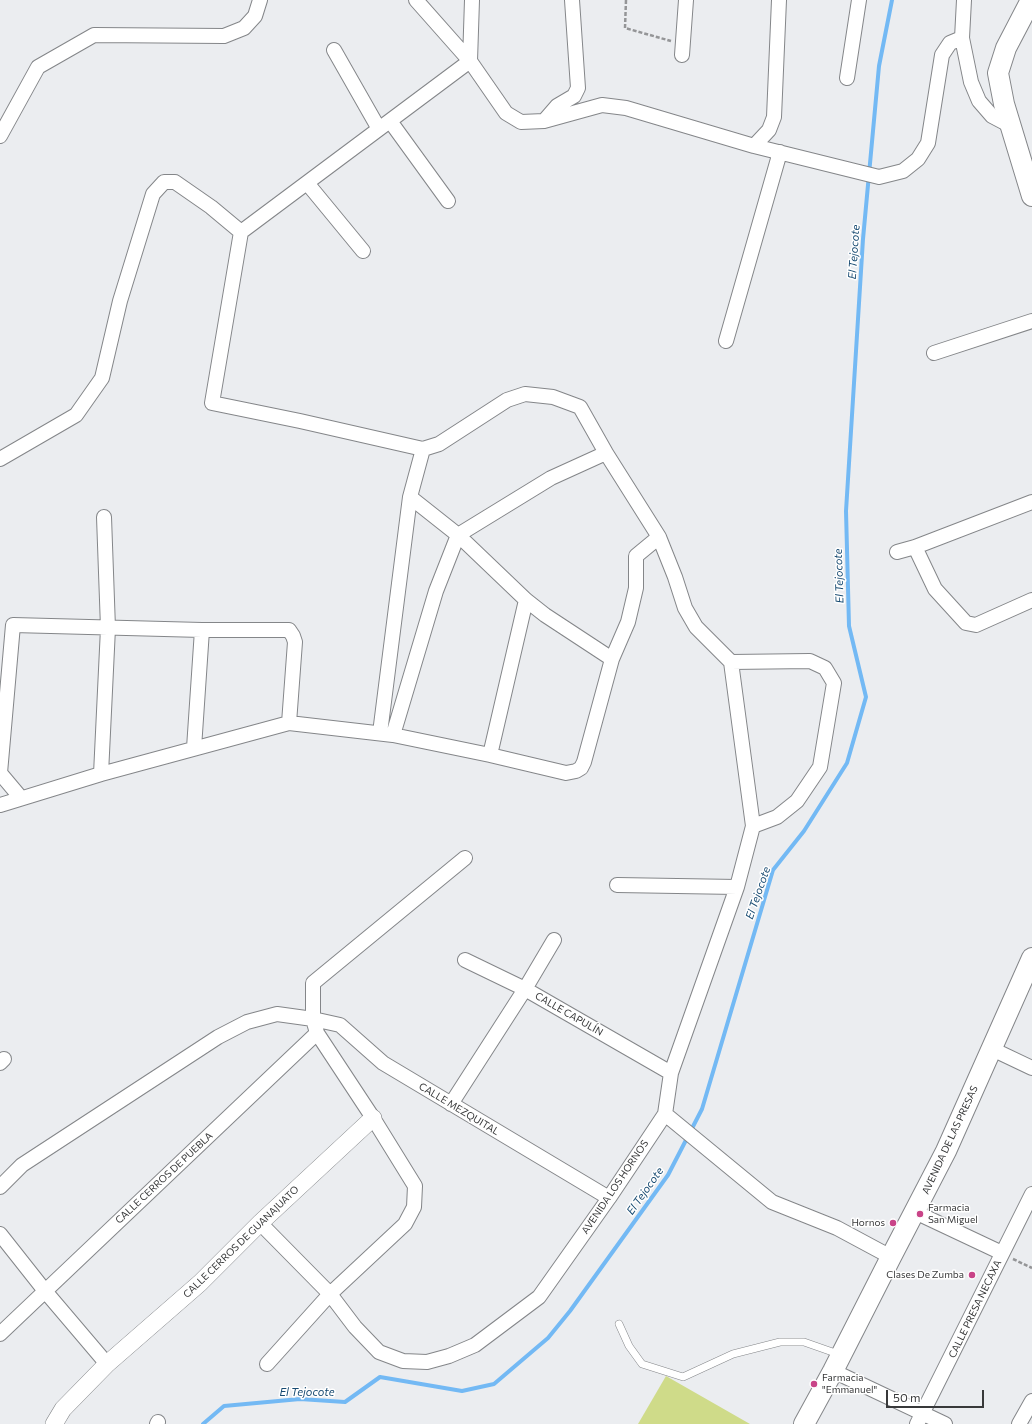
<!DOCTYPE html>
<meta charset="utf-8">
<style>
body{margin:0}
#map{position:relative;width:1032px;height:1424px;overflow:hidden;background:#ebedf0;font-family:Commissioner,sans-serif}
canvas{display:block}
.scale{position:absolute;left:886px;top:1390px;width:98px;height:18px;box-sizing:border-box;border:2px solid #38393a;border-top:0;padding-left:5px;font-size:12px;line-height:14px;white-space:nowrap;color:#38393a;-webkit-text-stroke:3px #fff;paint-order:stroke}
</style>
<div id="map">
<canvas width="1032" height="1424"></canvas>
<div class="scale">50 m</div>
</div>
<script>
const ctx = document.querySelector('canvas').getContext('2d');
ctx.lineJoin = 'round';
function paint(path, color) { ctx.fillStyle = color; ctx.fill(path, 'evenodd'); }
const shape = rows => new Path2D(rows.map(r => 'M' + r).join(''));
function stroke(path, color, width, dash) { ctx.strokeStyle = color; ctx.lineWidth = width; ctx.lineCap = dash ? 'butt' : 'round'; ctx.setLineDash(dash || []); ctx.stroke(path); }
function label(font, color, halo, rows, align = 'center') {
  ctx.font = font + ' Commissioner,sans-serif'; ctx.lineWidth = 3; ctx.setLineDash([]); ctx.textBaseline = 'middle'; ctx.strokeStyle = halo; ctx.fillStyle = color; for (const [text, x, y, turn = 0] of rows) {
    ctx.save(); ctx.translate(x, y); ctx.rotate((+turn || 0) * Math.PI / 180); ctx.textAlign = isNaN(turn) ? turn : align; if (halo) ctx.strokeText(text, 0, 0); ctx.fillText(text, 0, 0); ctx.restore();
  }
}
paint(shape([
 [666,1376,750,1424,638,1424]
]), '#cfdb89');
stroke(shape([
 [203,1424,224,1406,300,1399,345,1402,380,1377,462,1391,494,1384,548,1338,570,1311,668,1175,702,1109,773,870,804,831,847,763,866,697,849,626,846,511,863,239,879,66,892,0]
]), '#73b9f4', 4);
const service = shape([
 [619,1324,629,1346,642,1364,683,1377,733,1354,780,1342,804,1342,841,1355]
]);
const minor = shape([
 [416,0,470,61,506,113,521,122,544,121,602,105,626,108,754,146,879,177,903,171,918,159,928,143,942,55,950,43,962,38],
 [964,0,962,38,971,82,979,101,992,116,1011,126],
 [334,50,379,129],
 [682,55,686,0],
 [470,61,472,0],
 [847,78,859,0],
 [390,121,448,201],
 [544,121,557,106,574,96,578,88,572,0],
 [0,136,38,67,94,35,224,36,244,28,255,16,260,0],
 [754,146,769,130,774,117,779,0],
 [307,183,363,251],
 [726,341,780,152],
 [934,353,1032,321],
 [0,459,76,415,102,378,120,301,153,194,164,182,175,182,211,207,241,232],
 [410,497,458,535,526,600,545,615,612,659],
 [915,547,935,589,966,623,976,625,1032,600],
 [897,552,915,547,1032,502],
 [731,662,810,661,825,668,834,683,820,767,797,801,777,817,753,826],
 [380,733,410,497,423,449],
 [393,735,436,591,458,535,551,478,606,453],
 [194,748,202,630],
 [490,755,526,600],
 [101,774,108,628,104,517],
 [21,798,0,773,13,625,202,630,289,630,293,636,295,642,289,723],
 [0,805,101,774,289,723,393,735,490,755,566,773,576,771,581,768,584,762,612,659,628,622,636,588,636,556,659,537],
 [617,885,737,887],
 [465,960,525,989,671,1073],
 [992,1049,1032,1068],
 [0,1063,4,1059],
 [451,1104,525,989,554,940],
 [665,1114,772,1202,837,1228,891,1257],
 [0,1187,22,1165,218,1037,247,1022,277,1014,313,1019,340,1025,383,1063,609,1198],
 [915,1212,1002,1253],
 [260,1223,330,1294,355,1327,379,1352,403,1361,427,1362,449,1356,475,1345,539,1297,609,1198,665,1114,671,1073,737,887,753,826,731,662,696,627,685,608,675,577,659,537,606,453,580,407,553,397,525,394,507,400,439,444,423,449,300,421,212,403,241,232,470,61],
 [0,1234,45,1291,107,1364],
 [0,1334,317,1033,313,1019,313,983,465,858],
 [267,1364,330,1294,405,1224,414,1207,415,1186,373,1118,317,1033],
 [833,1371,945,1424],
 [157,1424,158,1422],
 [917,1424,1032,1194],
 [1019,1424,1032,1401]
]);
const tertiary = shape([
 [54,1424,63,1409,107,1364,200,1283,260,1223,373,1118]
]);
const secondary = shape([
 [1031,0,1006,48,998,73,1004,104,1032,196],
 [804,1424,833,1371,891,1257,946,1151,1032,958]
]);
stroke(service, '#848689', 8);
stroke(minor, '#848689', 16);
stroke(tertiary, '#848689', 18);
stroke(secondary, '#848689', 22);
stroke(shape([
 [626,0,625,28,671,41],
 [1013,1259,1032,1268]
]), '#949597', 2.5, [4, 2]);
stroke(service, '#fff', 7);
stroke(minor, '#fff', 14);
stroke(tertiary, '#fff', 17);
stroke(secondary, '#fff', 20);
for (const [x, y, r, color] of [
 [920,1214,4,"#c94488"],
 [893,1223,4,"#c94488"],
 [972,1275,4,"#c94488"],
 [814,1384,4,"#c94488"]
]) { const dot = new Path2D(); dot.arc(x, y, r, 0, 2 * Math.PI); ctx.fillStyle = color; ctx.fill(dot); stroke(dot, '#fff', 1.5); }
label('10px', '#38393a', '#fff', [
 ["CALLE CAPULÍN",569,1014,30],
 ["CALLE MEZQUITAL",459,1109,31],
 ["AVENIDA DE LAS PRESAS",950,1140,-65],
 ["CALLE CERROS DE PUEBLA",164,1178,-43],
 ["AVENIDA LOS HORNOS",615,1187,-56],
 ["CALLE CERROS DE GUANAJUATO",241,1242,-44],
 ["CALLE PRESA NECAXA",975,1309,-64]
]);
label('10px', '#38393a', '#fff', [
 ["Farmacia",928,1208],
 ["San Miguel",928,1220],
 ["Hornos",885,1223,"right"],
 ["Clases De Zumba",964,1275,"right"],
 ["Farmacia",822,1378],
 ["\"Emmanuel\"",822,1390]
], 'left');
label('italic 11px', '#174a71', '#fff', [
 ["El Tejocote",854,252,-86],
 ["El Tejocote",839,576,-92],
 ["El Tejocote",758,893,-71],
 ["El Tejocote",645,1191,-55],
 ["El Tejocote",307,1392]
]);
</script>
